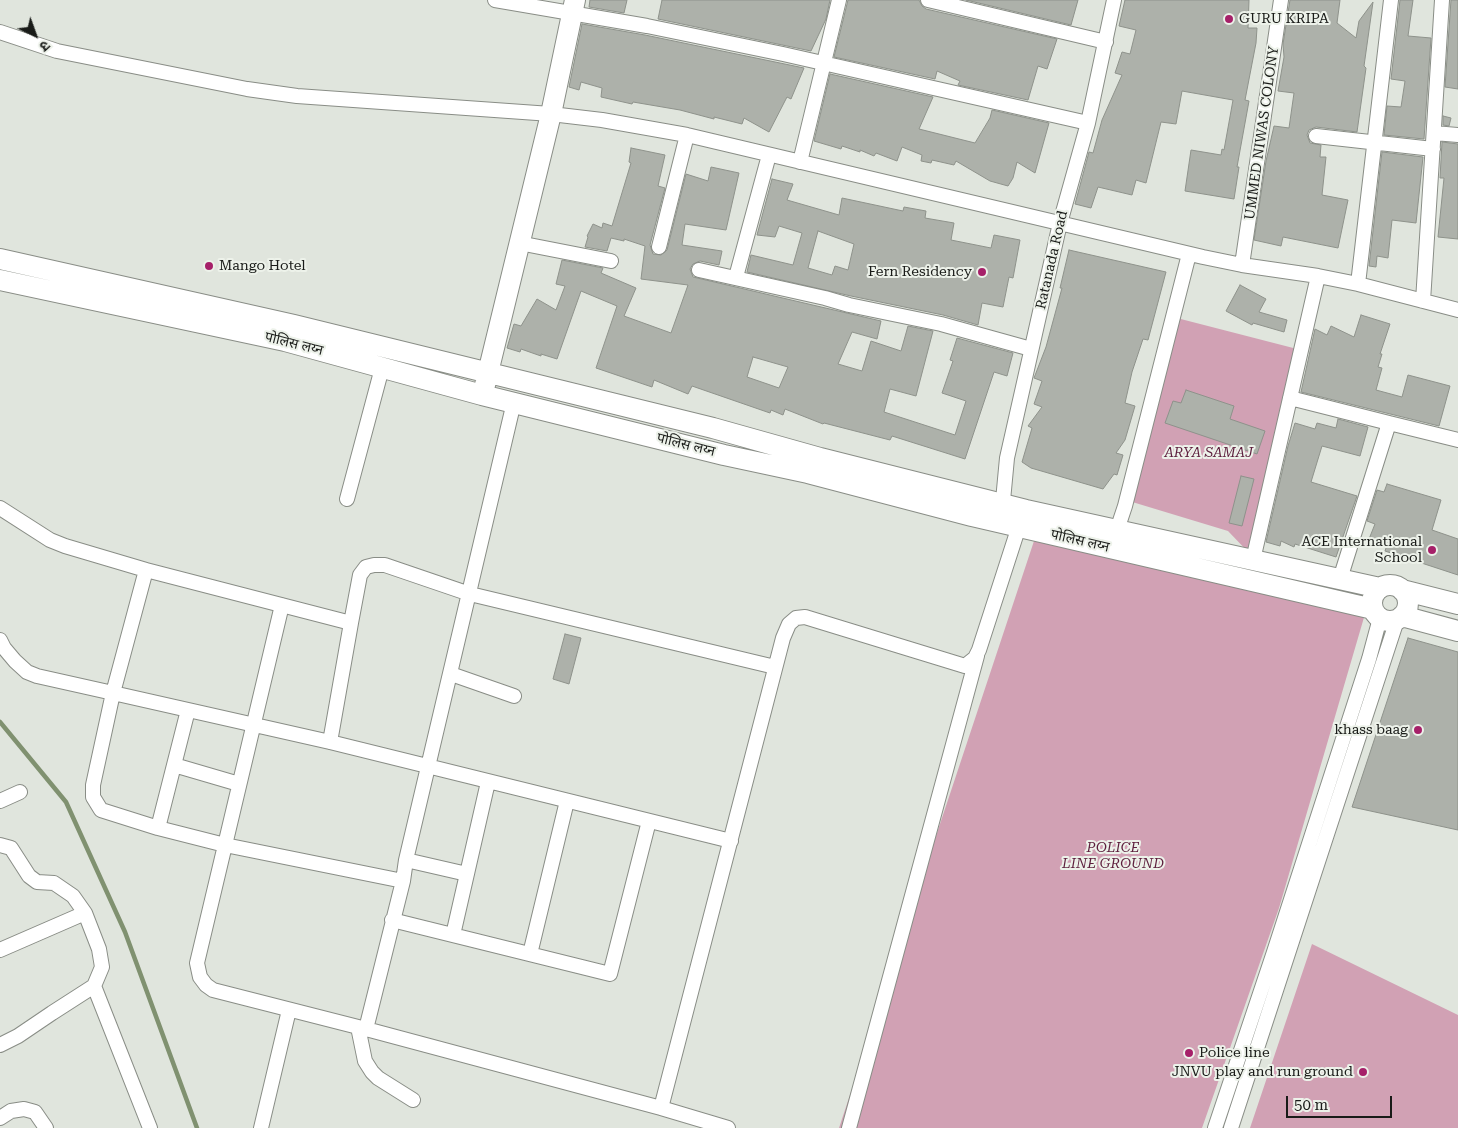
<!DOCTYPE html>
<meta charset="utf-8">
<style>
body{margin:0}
#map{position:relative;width:1458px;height:1128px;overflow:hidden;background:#e0e5dd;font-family:"Roboto Serif","Noto Sans Devanagari",serif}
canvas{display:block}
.north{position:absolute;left:10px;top:10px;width:50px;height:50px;-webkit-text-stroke:4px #edf2ea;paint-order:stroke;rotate:138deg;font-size:14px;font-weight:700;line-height:20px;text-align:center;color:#191b18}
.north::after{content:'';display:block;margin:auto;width:18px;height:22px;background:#191b18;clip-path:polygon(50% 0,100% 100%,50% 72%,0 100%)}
.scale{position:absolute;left:1286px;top:1096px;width:106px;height:22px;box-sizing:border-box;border:2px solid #191b18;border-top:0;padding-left:6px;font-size:15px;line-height:18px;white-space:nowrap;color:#191b18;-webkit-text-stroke:4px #edf2ea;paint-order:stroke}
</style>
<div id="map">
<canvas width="1458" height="1128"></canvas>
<div class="north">उ</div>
<div class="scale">50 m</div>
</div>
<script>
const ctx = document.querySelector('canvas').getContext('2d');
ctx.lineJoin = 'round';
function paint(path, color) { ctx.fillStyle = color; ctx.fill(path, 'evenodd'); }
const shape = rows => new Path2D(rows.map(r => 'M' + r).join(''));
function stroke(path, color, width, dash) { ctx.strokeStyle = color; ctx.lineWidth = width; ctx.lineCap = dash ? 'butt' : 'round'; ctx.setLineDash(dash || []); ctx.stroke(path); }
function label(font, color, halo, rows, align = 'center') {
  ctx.font = font + ' "Roboto Serif","Noto Sans Devanagari",serif'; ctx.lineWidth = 4; ctx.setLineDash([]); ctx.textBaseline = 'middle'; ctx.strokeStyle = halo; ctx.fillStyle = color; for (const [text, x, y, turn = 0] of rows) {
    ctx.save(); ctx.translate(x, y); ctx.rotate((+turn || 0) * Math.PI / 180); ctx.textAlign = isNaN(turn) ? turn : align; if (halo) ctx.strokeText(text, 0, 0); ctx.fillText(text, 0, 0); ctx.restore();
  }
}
paint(shape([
 [1173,317,1301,350,1252,556,1228,531,1129,501],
 [1034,541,1365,614,1279,908,1202,1128,839,1128],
 [1312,944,1458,1015,1458,1128,1250,1128]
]), '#d1a1b4');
stroke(shape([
 [0,722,66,802,125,932,197,1128]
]), '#809170', 4.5);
const building = shape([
 [590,0,627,0,624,13,589,7,590,0],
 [662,0,830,0,826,19,811,51,658,19,662,0],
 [848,0,919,0,922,6,926,9,1057,39,1047,69,1038,66,1028,100,958,85,960,81,937,71,935,79,834,57,848,0],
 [966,0,1078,0,1071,25,966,0],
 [1125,0,1249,0,1248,28,1257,28,1256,43,1245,100,1249,101,1237,167,1239,167,1234,199,1185,191,1191,150,1221,155,1222,149,1224,150,1233,100,1182,91,1176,124,1161,122,1146,183,1136,180,1132,195,1098,187,1091,208,1075,204,1089,152,1093,153,1102,120,1122,75,1115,73,1122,52,1130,54,1136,30,1119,26,1125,0],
 [1290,0,1340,0,1337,23,1356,38,1359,21,1373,2,1364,66,1366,68,1357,132,1316,127,1309,130,1307,135,1310,143,1321,145,1320,157,1326,157,1322,195,1348,200,1338,248,1283,237,1281,246,1254,240,1266,161,1274,126,1289,128,1294,93,1278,91,1284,57,1283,44,1290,0],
 [1400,0,1413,0,1408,36,1431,38,1424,139,1384,135,1387,106,1401,107,1405,81,1391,79,1400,0],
 [1451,0,1458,0,1458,89,1445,87,1451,0],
 [582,24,645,35,804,68,791,99,787,97,769,132,744,118,742,124,714,117,714,119,680,110,633,102,632,104,601,97,602,88,581,82,579,90,569,87,582,24],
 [830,74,933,97,919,129,975,143,990,118,992,110,1049,123,1035,173,1017,162,1013,178,1008,186,990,181,956,161,954,165,932,160,931,163,921,161,922,155,902,147,897,161,876,153,874,156,860,150,860,152,842,146,841,149,814,141,830,74],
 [1443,116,1451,118,1449,126,1443,125,1443,116],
 [1442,142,1458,144,1458,239,1438,237,1444,178,1440,178,1442,142],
 [631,148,665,155,658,186,665,188,650,245,653,254,661,255,667,250,686,174,708,181,711,167,739,173,726,230,685,224,682,245,722,251,719,265,700,261,693,264,690,269,693,277,881,321,877,339,852,332,838,364,862,371,871,341,901,351,908,326,933,331,916,396,890,389,884,412,955,435,966,401,942,393,953,361,950,360,957,338,1013,353,1007,376,994,372,965,459,892,436,890,440,824,423,823,424,785,409,783,415,771,410,770,413,692,386,688,394,654,380,652,387,596,368,617,306,581,291,557,359,541,354,541,356,521,349,520,352,507,348,514,324,521,326,537,299,556,310,565,286,556,284,562,260,603,268,601,273,636,288,624,316,671,333,688,285,641,279,645,246,624,239,624,241,611,238,607,251,585,247,588,237,587,236,593,224,602,228,603,223,612,226,631,163,629,162,631,148],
 [753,357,788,367,779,388,747,377,753,357],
 [1382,152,1423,157,1416,223,1392,220,1388,258,1377,256,1376,267,1369,266,1382,152],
 [772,179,793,184,787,200,839,215,842,198,903,211,904,207,926,211,925,218,954,223,951,240,991,248,994,235,1020,240,1013,278,1009,277,1003,307,982,303,978,325,943,315,851,296,747,272,751,255,793,265,802,233,779,226,775,237,757,235,772,179],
 [818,231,854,244,848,270,835,266,832,275,808,268,818,231],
 [1069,250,1166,272,1148,340,1143,339,1132,372,1125,403,1135,406,1125,440,1116,453,1123,455,1117,475,1114,474,1103,489,1031,468,1022,462,1032,428,1028,426,1042,407,1034,404,1042,381,1034,378,1046,347,1062,288,1060,288,1069,250],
 [1240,285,1266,299,1259,312,1287,320,1284,332,1253,323,1252,325,1226,311,1240,285],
 [1361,315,1390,324,1380,354,1382,354,1378,367,1382,368,1376,390,1402,397,1408,375,1450,386,1439,426,1301,392,1315,329,1327,335,1331,326,1354,337,1361,315],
 [1186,390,1234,406,1230,419,1265,431,1257,454,1165,423,1173,401,1181,403,1186,390],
 [1338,419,1368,427,1360,456,1322,446,1311,482,1357,496,1336,557,1295,544,1294,547,1281,541,1280,546,1266,542,1288,446,1295,423,1315,429,1317,423,1336,428,1338,419],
 [1241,476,1254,479,1242,526,1229,523,1241,476],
 [1387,484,1441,500,1432,530,1458,539,1458,575,1385,551,1387,545,1369,539,1375,524,1367,521,1377,490,1384,492,1387,484],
 [565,634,581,638,569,684,553,679,565,634],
 [1408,638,1458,652,1458,830,1352,807,1408,638]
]);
paint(building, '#adb1aa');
stroke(building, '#8e928b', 1);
const street = shape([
 [495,0,647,26,783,54,1088,123],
 [928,0,1106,42],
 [0,32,57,51,247,89,297,96,551,114,602,120,687,135,1203,257,1242,265,1318,276,1358,284,1458,310],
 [1434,133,1458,135],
 [1316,136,1433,149],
 [800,162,839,0],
 [519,243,611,261],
 [659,247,687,135],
 [1242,265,1281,0],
 [699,270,825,298,849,305,941,324,1031,349],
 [736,277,769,155],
 [1358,284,1391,0],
 [1423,301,1442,0],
 [1290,398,1389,423,1340,579],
 [514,402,406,860,403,881,366,1029,661,1108,783,638,789,624,796,618,805,617,965,666,975,658,979,650,1021,520],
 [1389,423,1458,440],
 [347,499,382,368],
 [0,508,50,540,65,546,146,570],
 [1002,511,1007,458,1060,223,1088,123,1114,0],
 [1117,530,1125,506,1189,254],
 [1253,560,1318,276],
 [282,605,197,963,200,977,206,985,213,990,366,1029],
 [0,640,4,648,15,661,27,672,37,676,113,693,93,785,93,797,101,810,158,828,225,845,403,881],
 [451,674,514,696],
 [330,742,351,623],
 [174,765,239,784],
 [0,801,20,792],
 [158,828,188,710],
 [731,841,330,742,113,693,146,570,351,623,360,575,366,567,374,565,385,565,470,594,775,667],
 [0,845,11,848,29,876,37,882,54,883,73,896,85,913,0,950],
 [406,860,467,874],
 [392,920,610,974,649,821],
 [453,935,488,782],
 [530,954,567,801],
 [94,986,150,1128],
 [358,1027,365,1061,372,1072,378,1078,413,1100],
 [0,1045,18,1036,52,1013,94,986,102,967,99,949,85,913],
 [661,1108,728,1128],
 [0,1118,11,1111,24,1109,35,1112,46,1128],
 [261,1128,289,1010],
 [849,1128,977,656],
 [1215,1128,1274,952,1369,659,1380,618],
 [1231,1128,1397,620]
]);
const secondary = shape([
 [0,259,294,325,713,428,820,458,1026,510,1380,588],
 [0,280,285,341,482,395,724,455,808,473,972,516,1373,609],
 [485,385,551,114,575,0],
 '1372 603a18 18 0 1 1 36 0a18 18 0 1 1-36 0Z',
 [1402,590,1458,604],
 [1402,616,1458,631]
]);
stroke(street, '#898d86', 16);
stroke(secondary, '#898d86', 22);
stroke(street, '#fff', 14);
stroke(secondary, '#fff', 20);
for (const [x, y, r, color] of [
 [1229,19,5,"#a62069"],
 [209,266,5,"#a62069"],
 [982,272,5,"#a62069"],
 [1432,550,5,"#a62069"],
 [1418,730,5,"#a62069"],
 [1189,1053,5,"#a62069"],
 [1363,1072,5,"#a62069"]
]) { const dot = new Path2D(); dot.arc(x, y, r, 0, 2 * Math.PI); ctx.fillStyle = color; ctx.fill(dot); stroke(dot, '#edf2ea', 2); }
label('14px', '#191b18', '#edf2ea', [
 ["GURU KRIPA",1239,19,"left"],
 ["Mango Hotel",219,266,"left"],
 ["Fern Residency",972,272],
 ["ACE International",1422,542],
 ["School",1422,558],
 ["khass baag",1408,730],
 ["Police line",1199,1053,"left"],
 ["JNVU play and run ground",1353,1072]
], 'right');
label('14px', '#191b18', '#edf2ea', [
 ["UMMED NIWAS COLONY",1262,133,-82],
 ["Ratanada Road",1052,260,-77],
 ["पोलिस लय्न",294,344,14],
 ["पोलिस लय्न",686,445,14],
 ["पोलिस लय्न",1080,541,13]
]);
label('italic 14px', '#5d1e3d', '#edf2ea', [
 ["ARYA SAMAJ",1209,453],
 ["POLICE",1113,848],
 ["LINE GROUND",1113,864]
]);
</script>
